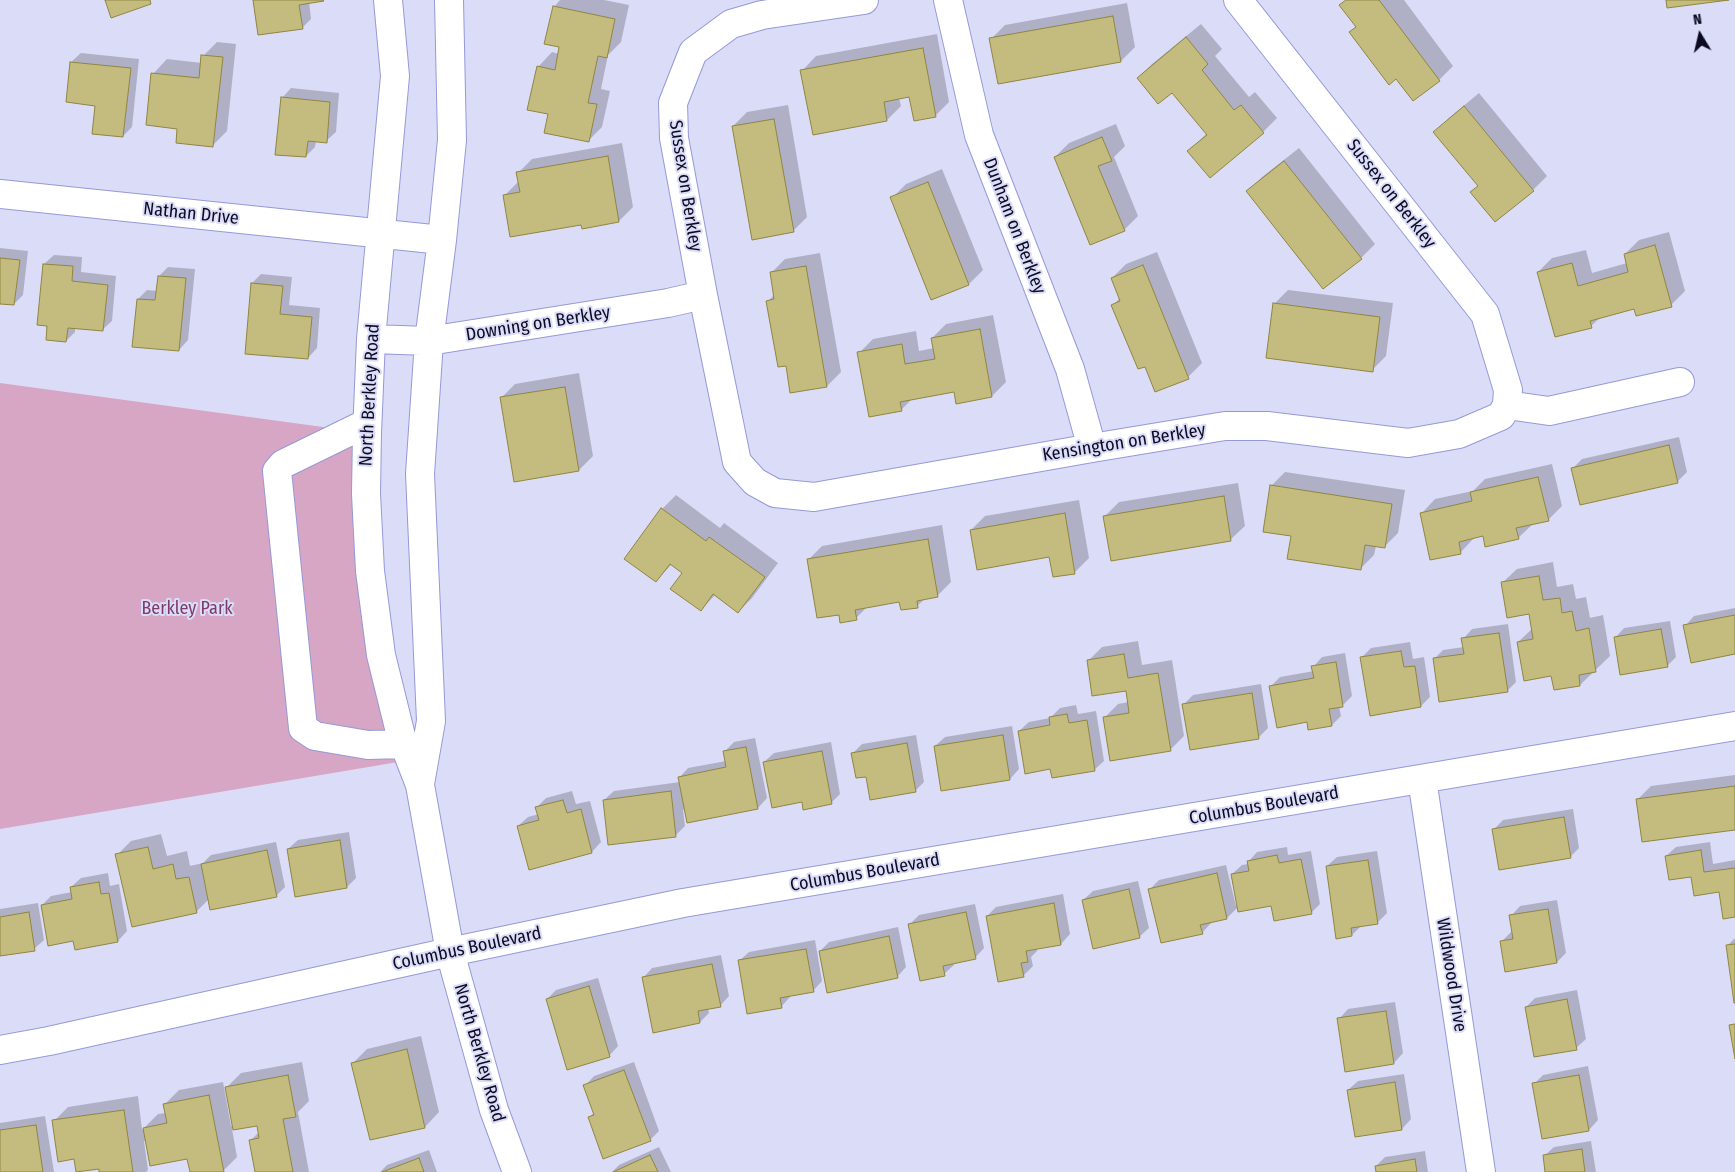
<!DOCTYPE html>
<style>
body{margin:0}
#map{position:relative;width:1735px;height:1172px;overflow:hidden;background:#dbddf8;font-family:"Fira Sans Condensed",sans-serif}
canvas{display:block}
.north{position:absolute;left:1675px;top:10px;width:50px;height:50px;-webkit-text-stroke:4px #dbddf8;paint-order:stroke;rotate:351deg;font-size:14px;font-weight:700;line-height:20px;text-align:center;color:#0b0a21}
.north::after{content:'';display:block;margin:auto;width:18px;height:22px;background:#0b0a21;clip-path:polygon(50% 0,100% 100%,50% 72%,0 100%)}
</style>
<div id="map">
<canvas width="1735" height="1172"></canvas>
<div class="north">N</div>
</div>
<script>
const ctx = document.querySelector('canvas').getContext('2d');
ctx.lineJoin = 'round';
function paint(path, color) { ctx.fillStyle = color; ctx.fill(path, 'evenodd'); }
const shape = rows => new Path2D(rows.map(r => 'M' + r).join(''));
function stroke(path, color, width, dash) { ctx.strokeStyle = color; ctx.lineWidth = width; ctx.lineCap = dash ? 'butt' : 'round'; ctx.setLineDash(dash || []); ctx.stroke(path); }
function label(font, color, halo, rows, align = 'center') {
  ctx.font = font + ' "Fira Sans Condensed",sans-serif'; ctx.lineWidth = 4; ctx.setLineDash([]); ctx.textBaseline = 'middle'; ctx.strokeStyle = halo; ctx.fillStyle = color; for (const [text, x, y, turn = 0] of rows) {
    ctx.save(); ctx.translate(x, y); ctx.rotate((+turn || 0) * Math.PI / 180); ctx.textAlign = isNaN(turn) ? turn : align; if (halo) ctx.strokeText(text, 0, 0); ctx.fillText(text, 0, 0); ctx.restore();
  }
}
paint(shape([
 [0,383,367,433,366,494,410,760,0,829]
]), '#d6a6c4');
paint(shape([
 [254,0,323,0,309,2,311,19,302,28],
 [560,0,604,0,629,5,621,42,608,55,601,89,610,91,602,127,588,141,549,113,538,67,552,52,559,54,561,46,554,7],
 [1346,0,1404,0,1453,66,1439,80,1413,100,1396,77,1350,32,1357,26],
 [1127,3,1135,47,1121,61,991,39,1005,25],
 [1201,24,1222,49,1215,56,1249,97,1255,92,1277,118,1263,132,1210,176,1189,151,1207,133,1172,91,1138,78,1152,64],
 [937,34,949,102,935,116,910,96,899,98,901,106,887,120,802,71,816,56],
 [217,42,236,44,227,131,213,145,179,128,153,74,167,59,202,63,203,56],
 [81,53,139,59,132,127,123,136,96,105,71,62],
 [291,88,339,93,336,132,326,141,316,141,315,147,306,156,282,98],
 [1479,93,1547,176,1533,190,1479,185,1435,132,1449,118],
 [788,105,807,217,793,231,733,126,747,112],
 [1116,124,1125,146,1114,157,1138,216,1124,230,1055,157,1069,143],
 [622,143,633,207,619,221,504,196,518,182,518,173,532,159],
 [1299,148,1375,244,1361,258,1248,191,1262,177],
 [942,169,983,270,969,284,892,198,906,184],
 [1669,232,1685,291,1671,305,1635,308,1601,317,1591,326,1538,272,1552,258,1586,250,1592,273,1627,263,1625,254,1639,240],
 [0,248,28,251,23,295,14,304,0,302],
 [1157,252,1202,363,1188,377,1156,391,1145,365,1113,305,1120,298,1112,278,1126,264],
 [820,253,841,372,827,386,787,364,768,301,775,294,771,273,785,259],
 [54,255,82,257,81,272,116,276,112,321,102,330,75,328,75,332,66,341,49,325,44,264],
 [168,267,195,269,188,340,179,350,138,299,147,290,158,291,159,276],
 [261,274,292,277,289,305,320,308,317,348,308,358,252,283],
 [1288,290,1393,303,1386,356,1372,370,1274,304],
 [993,315,1006,382,992,396,956,390,912,399,901,410,859,353,873,339,916,331,919,351,934,348,932,338,946,324],
 [579,373,593,456,579,470,501,398,515,384],
 [1679,437,1687,472,1677,482,1573,468,1582,459],
 [1552,464,1562,506,1548,520,1533,524,1518,538,1484,535,1475,537,1461,552,1431,559,1421,514,1435,499,1473,491,1485,479],
 [1285,472,1405,490,1398,533,1384,547,1376,546,1374,555,1360,569,1292,535,1271,486],
 [1238,483,1245,526,1230,540,1105,516,1119,502],
 [676,495,720,528,724,523,778,563,752,598,738,612,715,595,701,610,684,572,672,564,656,581,662,509],
 [1079,500,1089,558,1075,572,1054,576,1050,556,971,530,985,516],
 [942,525,951,582,937,596,926,598,917,606,900,601,868,606,856,618,840,613,808,560,822,546],
 [1553,562,1557,587,1573,584,1576,599,1586,597,1590,618,1603,615,1610,656,1580,685,1552,674,1518,642,1533,628,1530,612,1502,583,1517,569],
 [1735,608,1735,652,1685,626,1694,616],
 [1670,621,1676,657,1667,666,1615,638,1624,628],
 [1508,624,1516,682,1507,691,1434,659,1443,650,1464,647,1463,639,1472,629],
 [1138,641,1142,665,1172,660,1184,736,1170,750,1104,718,1118,704,1129,702,1127,689,1088,661,1102,647],
 [1410,642,1413,659,1424,657,1430,697,1421,706,1361,658,1371,648],
 [1345,653,1352,696,1342,706,1339,706,1341,716,1332,725,1308,721,1271,686,1280,677,1314,671,1313,667,1322,657],
 [1261,684,1268,728,1258,738,1184,704,1193,695],
 [1076,705,1078,714,1096,711,1104,761,1094,770,1051,768,1019,731,1029,722,1050,718,1060,708],
 [1012,726,1019,769,1010,779,935,746,945,737],
 [916,735,924,782,915,791,853,753,862,744],
 [755,738,767,798,758,808,688,821,685,809,683,810,685,826,676,835,604,800,614,791,680,782,679,778,688,768,726,761,724,752,734,742],
 [831,742,840,794,831,803,803,800,764,762,774,753],
 [1735,775,1735,829,1637,800,1651,786],
 [572,791,576,804,590,801,601,842,592,852,530,868,518,826,528,817,539,814,537,807,546,798],
 [1573,809,1579,848,1570,857,1493,830,1503,820],
 [349,832,356,878,347,887,288,849,298,840],
 [161,834,167,856,187,851,190,866,203,863,211,855,276,842,285,887,276,896,209,899,197,911,117,855,131,841],
 [1710,842,1713,864,1735,860,1735,916,1720,891,1692,875,1666,856,1676,847],
 [1287,847,1288,855,1311,851,1320,904,1311,913,1272,905,1238,907,1227,918,1211,921,1211,923,1202,933,1150,889,1159,880,1226,865,1236,906,1238,905,1232,874,1242,865,1248,864,1248,862,1257,852],
 [1377,851,1387,913,1377,923,1361,926,1352,935,1327,866,1337,857],
 [108,873,110,886,119,884,127,931,118,941,42,905,51,896,72,892,71,887,81,878],
 [1138,881,1149,928,1139,937,1083,900,1093,891],
 [1063,894,1070,934,1061,944,1037,948,1037,951,1031,957,1033,966,1023,976,987,916,996,907],
 [1557,900,1566,953,1557,962,1501,942,1511,932,1513,932,1511,916,1520,906],
 [38,903,44,940,34,949,0,955,0,909],
 [975,904,984,948,975,958,953,962,954,965,944,974,909,925,919,915],
 [898,927,906,967,897,977,820,951,829,942],
 [1735,938,1735,999,1727,946],
 [815,940,822,981,813,991,790,995,790,997,781,1007,739,961,749,952],
 [721,955,729,996,720,1006,708,1008,709,1013,700,1022,643,978,652,968],
 [598,978,618,1046,609,1056,547,999,556,990],
 [1577,990,1586,1039,1576,1048,1526,1007,1535,998],
 [1395,1002,1403,1053,1394,1063,1339,1019,1348,1009],
 [421,1036,439,1112,425,1127,370,1139,353,1063,367,1049],
 [302,1062,309,1101,298,1112,309,1172,256,1172,250,1141,259,1132,258,1124,232,1129,237,1157,223,1171,191,1172,188,1157,146,1141,144,1141,148,1170,146,1172,100,1172,100,1167,75,1158,54,1121,68,1107,138,1096,142,1130,158,1114,166,1113,165,1104,179,1090,223,1082,231,1126,234,1125,227,1087,241,1073],
 [634,1062,659,1131,650,1140,589,1117,595,1112,585,1086,594,1076],
 [1588,1066,1598,1120,1589,1130,1534,1084,1543,1075],
 [1404,1074,1411,1119,1402,1129,1356,1136,1348,1090,1358,1081],
 [45,1116,54,1172,0,1172,0,1123],
 [1591,1141,1596,1172,1547,1172,1544,1156,1554,1147],
 [659,1147,671,1172,612,1172,619,1165],
 [429,1150,437,1172,380,1172,387,1165],
 [1425,1151,1428,1172,1377,1172,1376,1166,1385,1157]
]), '#0003');
const building = shape([
 [105,0,150,0,151,4,111,18,105,0],
 [253,0,323,0,324,1,299,5,303,29,258,35,253,0],
 [1346,0,1379,0,1440,81,1413,101,1396,79,1389,85,1349,32,1356,27,1339,5,1346,0],
 [1666,0,1729,0,1667,8,1666,0],
 [553,6,615,19,607,58,598,56,588,103,597,104,589,142,544,133,548,114,527,110,537,66,555,70,559,47,544,44,553,6],
 [1113,16,1121,62,998,84,989,38,1113,16],
 [1186,37,1208,64,1202,70,1234,110,1241,105,1264,133,1210,178,1187,151,1207,135,1172,93,1158,104,1137,78,1186,37],
 [923,48,936,117,914,121,909,97,884,102,887,121,813,135,800,70,923,48],
 [201,55,223,57,213,147,176,143,177,129,146,125,151,73,199,78,201,55],
 [70,62,131,68,123,137,92,134,95,106,66,102,70,62],
 [281,97,330,102,327,143,308,141,306,157,275,155,281,97],
 [1464,106,1534,191,1495,222,1470,192,1478,186,1433,132,1464,106],
 [774,119,794,232,752,240,732,126,774,119],
 [1102,137,1112,161,1098,166,1125,231,1090,245,1054,157,1102,137],
 [608,156,619,222,582,229,581,225,510,237,503,195,520,192,516,172,608,156],
 [1284,161,1362,259,1323,289,1246,191,1284,161],
 [928,182,969,285,931,300,890,197,928,182],
 [1655,245,1672,307,1636,316,1634,309,1590,321,1592,328,1555,337,1537,272,1572,263,1578,286,1628,272,1624,254,1655,245],
 [0,258,20,260,14,305,0,304,0,258],
 [43,264,73,266,72,281,108,285,103,331,68,328,66,342,46,340,47,326,37,325,43,264],
 [1143,265,1189,379,1155,392,1145,367,1138,369,1111,305,1120,301,1111,278,1143,265],
 [806,266,827,387,790,393,786,366,778,367,766,301,774,299,770,272,806,266],
 [158,276,186,278,179,351,132,347,137,299,155,300,158,276],
 [251,283,283,286,280,314,312,317,308,359,245,354,251,283],
 [1273,303,1380,317,1373,372,1266,358,1273,303],
 [980,329,992,397,956,404,954,392,900,402,902,411,869,417,857,352,902,344,905,364,935,359,931,338,980,329],
 [565,387,579,471,514,482,500,397,565,387],
 [1669,445,1678,483,1580,505,1571,468,1669,445],
 [1538,477,1549,521,1516,528,1519,539,1485,547,1483,536,1459,542,1461,554,1430,560,1420,513,1472,501,1470,492,1538,477],
 [1270,485,1392,504,1385,548,1365,545,1361,570,1287,559,1291,536,1263,532,1270,485],
 [1224,496,1231,541,1111,561,1103,516,1224,496],
 [661,508,706,541,709,537,765,577,738,613,713,594,701,611,670,589,682,573,670,564,656,582,624,559,661,508],
 [1065,513,1075,574,1053,577,1049,557,977,570,970,530,1065,513],
 [928,539,938,597,917,601,918,608,901,610,899,602,855,610,857,620,840,623,839,615,817,618,807,559,928,539],
 [1539,576,1543,600,1560,598,1562,613,1572,611,1576,631,1589,628,1596,672,1579,675,1580,686,1554,690,1551,676,1524,681,1517,642,1533,639,1529,614,1507,618,1501,582,1539,576],
 [1735,615,1735,654,1691,663,1683,625,1735,615],
 [1661,629,1668,667,1620,675,1614,637,1661,629],
 [1499,633,1508,692,1439,702,1433,658,1464,654,1461,638,1499,633],
 [1401,651,1404,667,1415,666,1421,707,1370,716,1360,657,1401,651],
 [1124,654,1128,678,1158,673,1171,751,1110,761,1103,717,1129,713,1126,691,1092,696,1087,660,1124,654],
 [1336,662,1343,707,1329,709,1332,726,1308,730,1307,722,1277,728,1269,686,1314,678,1311,666,1336,662],
 [1252,693,1259,739,1190,750,1182,704,1252,693],
 [1067,714,1069,723,1087,720,1095,771,1052,778,1050,769,1025,774,1018,731,1050,725,1049,717,1067,714],
 [1003,735,1010,780,941,791,934,746,1003,735],
 [907,743,916,792,870,800,866,777,856,778,851,753,907,743],
 [746,747,758,809,687,823,678,777,726,767,723,751,746,747],
 [822,751,832,804,803,810,802,802,772,808,763,762,822,751],
 [1735,786,1735,830,1642,842,1636,799,1735,786],
 [671,791,676,837,608,845,603,800,671,791],
 [563,800,567,813,581,809,592,853,529,870,517,826,539,820,535,807,563,800],
 [1564,817,1571,858,1499,870,1492,829,1564,817],
 [340,840,347,888,295,897,287,849,340,840],
 [148,847,153,869,173,864,176,879,189,877,197,913,132,927,115,854,148,847],
 [267,850,277,897,210,910,201,864,267,850],
 [1701,850,1704,872,1735,868,1735,917,1723,919,1719,892,1694,896,1691,877,1669,880,1665,856,1701,850],
 [1277,855,1279,863,1301,859,1312,914,1274,921,1271,906,1238,912,1231,874,1249,871,1247,861,1277,855],
 [1368,860,1378,924,1351,928,1352,936,1336,939,1326,866,1368,860],
 [1217,873,1227,919,1200,925,1203,934,1161,943,1148,889,1217,873],
 [99,882,101,894,109,893,118,942,75,950,73,941,48,946,41,905,72,899,70,887,99,882],
 [1129,889,1140,938,1093,949,1082,900,1129,889],
 [1054,903,1061,945,1026,951,1028,962,1021,963,1024,977,998,982,986,916,1054,903],
 [1548,909,1557,963,1505,972,1500,941,1513,939,1509,915,1548,909],
 [29,912,35,951,0,956,0,917,29,912],
 [966,912,976,959,943,966,945,976,920,981,908,924,966,912],
 [889,936,898,978,827,993,819,951,889,936],
 [1735,944,1735,1003,1734,1003,1726,945,1735,944],
 [806,949,814,992,780,998,782,1008,747,1014,738,960,806,949],
 [712,964,721,1007,698,1011,700,1023,653,1033,642,977,712,964],
 [589,986,610,1057,567,1070,546,999,589,986],
 [1567,999,1577,1050,1534,1057,1525,1007,1567,999],
 [1386,1011,1394,1064,1345,1072,1337,1018,1386,1011],
 [1735,1024,1735,1059,1729,1025,1735,1024],
 [407,1049,425,1128,370,1140,351,1063,407,1049],
 [624,1070,651,1141,603,1159,588,1117,594,1115,583,1085,624,1070],
 [288,1075,296,1117,283,1119,293,1172,255,1172,249,1140,259,1138,257,1126,233,1130,225,1087,288,1075],
 [1579,1075,1589,1131,1542,1139,1532,1083,1579,1075],
 [1395,1082,1402,1130,1355,1137,1347,1090,1395,1082],
 [209,1095,224,1172,190,1172,187,1159,150,1166,143,1128,167,1123,163,1104,209,1095],
 [124,1110,133,1172,99,1172,99,1169,76,1172,74,1159,58,1162,52,1120,124,1110],
 [36,1125,43,1172,0,1172,0,1130,36,1125],
 [1582,1149,1585,1172,1545,1172,1543,1155,1582,1149],
 [650,1155,658,1172,613,1172,650,1155],
 [419,1158,424,1172,382,1172,419,1158],
 [1415,1159,1417,1172,1376,1172,1375,1166,1415,1159]
]);
paint(building, '#c4bc7f');
stroke(building, '#8f853f', 1);
const minor = shape([
 [388,0,395,76,371,339,367,433,366,494,370,571,381,655,401,736,420,785,450,952,494,1110,517,1172],
 [864,0,762,15,731,24,693,52,673,103,674,138,703,295,737,462,755,482,775,493,814,497,1092,448,1225,426,1267,426,1408,443,1459,434,1501,416,1507,405,1508,390,1485,314,1238,0],
 [948,0,979,135,1070,369,1092,448],
 [0,194,442,240],
 [371,339,429,341,668,303,703,295],
 [1507,405,1549,411,1680,382],
 [367,423,283,464,277,471,303,728,315,736,368,745,404,744],
 [1422,779,1481,1172],
 [420,784,431,721,420,474,429,341,442,240,452,140,449,0],
 [0,1050,49,1041,450,952,683,903,1735,726]
]);
stroke(minor, '#9599d8', 30);
stroke(minor, '#fff', 28);
label('18px', '#0b0a21', '#dbddf8', [
 ["Sussex on Berkley",685,186,81],
 ["Sussex on Berkley",1391,194,52],
 ["Nathan Drive",191,214,6],
 ["Dunham on Berkley",1014,226,69],
 ["Downing on Berkley",538,324,-9],
 ["North Berkley Road",370,395,-87],
 ["Kensington on Berkley",1124,443,-9],
 ["Columbus Boulevard",1264,806,-10],
 ["Columbus Boulevard",865,873,-10],
 ["Columbus Boulevard",467,949,-12],
 ["Wildwood Drive",1451,975,81],
 ["North Berkley Road",479,1053,74]
]);
label('18px', '#7e3a68', '#dbddf8', [
 ["Berkley Park",187,609]
]);
</script>
